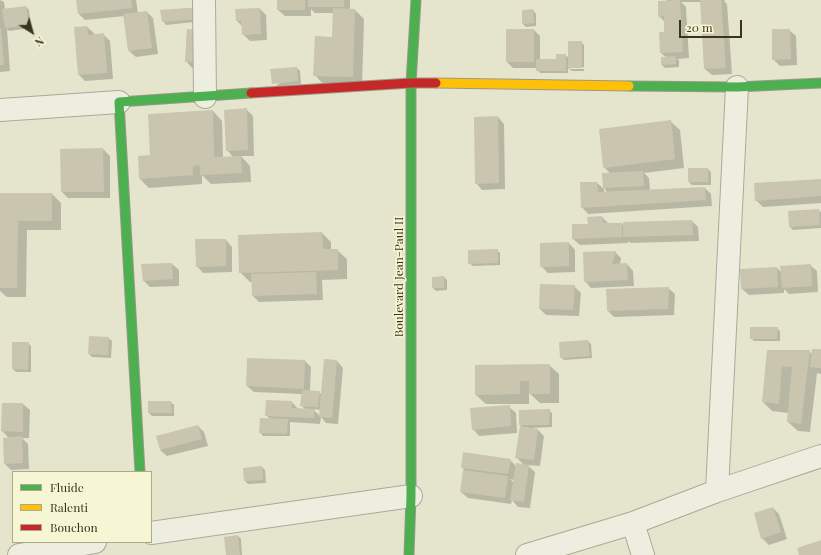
<!DOCTYPE html>
<style>
body{margin:0}
#map{position:relative;width:821px;height:555px;overflow:hidden;background:#e5e5ce;font-family:"Playfair Display",serif}
canvas{display:block}
.legend{position:absolute;left:12px;top:471px;width:140px;height:72px;box-sizing:border-box;background:#f6f6d4;border:1px solid #aba88b;margin:0;padding:5px 7px;list-style:none;font-size:12px;color:#3a341e}
.legend li{display:flex;align-items:center;gap:8px;height:20px}
.legend b{width:20px;border:1px solid #aba88b}
.north{position:absolute;left:12px;top:12px;width:40px;height:40px;-webkit-text-stroke:3px #f6f6d4;paint-order:stroke;rotate:143deg;font-size:11px;font-weight:700;line-height:16px;text-align:center;color:#3a341e}
.north::after{content:'';display:block;margin:auto;width:14px;height:18px;background:#3a341e;clip-path:polygon(50% 0,100% 100%,50% 72%,0 100%)}
.scale{position:absolute;left:679px;top:20px;width:63px;height:18px;box-sizing:border-box;border:2px solid #3a341e;border-top:0;padding-left:5px;font-size:12px;line-height:14px;white-space:nowrap;color:#3a341e;-webkit-text-stroke:3px #f6f6d4;paint-order:stroke}
</style>
<div id="map">
<canvas width="821" height="555"></canvas>
<ul class="legend">
<li><b style="height:5px;background:#4caf50"></b>Fluide</li>
<li><b style="height:5px;background:#ffc107"></b>Ralenti</li>
<li><b style="height:5px;background:#c62828"></b>Bouchon</li>
</ul>
<div class="north">N</div>
<div class="scale">20 m</div>
</div>
<script>
const ctx = document.querySelector('canvas').getContext('2d');
ctx.lineJoin = 'round';
function paint(path, color) { ctx.fillStyle = color; ctx.fill(path, 'evenodd'); }
const shape = rows => new Path2D(rows.map(r => 'M' + r).join(''));
function stroke(path, color, width, dash) { ctx.strokeStyle = color; ctx.lineWidth = width; ctx.lineCap = dash ? 'butt' : 'round'; ctx.setLineDash(dash || []); ctx.stroke(path); }
function label(font, color, halo, rows, align = 'center') {
  ctx.font = font + ' "Playfair Display",serif'; ctx.lineWidth = 3; ctx.setLineDash([]); ctx.textBaseline = 'middle'; ctx.strokeStyle = halo; ctx.fillStyle = color; for (const [text, x, y, turn = 0] of rows) {
    ctx.save(); ctx.translate(x, y); ctx.rotate((+turn || 0) * Math.PI / 180); ctx.textAlign = isNaN(turn) ? turn : align; if (halo) ctx.strokeText(text, 0, 0); ctx.fillText(text, 0, 0); ctx.restore();
  }
}
paint(shape([
 [0,0,4,2,5,10,26,7,29,10,31,28,9,31,7,29,10,71,0,72],
 [77,0,136,0,138,13,147,12,153,18,158,54,136,57,129,51,125,16,85,20,79,14],
 [278,0,350,0,350,10,355,10,364,19,362,86,324,85,315,75,333,38,334,13,315,13,311,9,311,16,285,16,278,10],
 [666,0,726,0,724,1,727,4,732,74,712,75,705,69,701,2,681,2,686,7,689,58,677,59,679,60,679,67,665,68,662,65,666,57,661,53,665,33,665,22,659,16,668,1],
 [260,9,266,15,267,40,250,41,243,34,243,27,237,21],
 [533,10,536,14,536,26,526,27,523,24],
 [162,11,204,21,166,25,163,21],
 [87,27,94,33,94,35,103,34,110,41,113,79,85,81,79,75],
 [187,30,208,68,192,68,186,61],
 [534,30,540,36,540,60,557,60,565,55,569,58,581,42,584,45,584,67,570,67,570,69,584,69,584,71,572,71,568,68,568,73,540,73,537,68,513,68,507,62],
 [789,30,796,36,797,65,780,66,773,59],
 [297,68,300,71,301,84,276,86],
 [246,109,253,116,254,156,241,156,250,166,251,182,211,184,202,175,202,184,149,188,140,179,151,156,213,111,222,121,223,157,233,157,227,150],
 [498,117,504,124,505,189,482,190,476,183],
 [670,121,680,130,684,168,644,173,649,178,650,190,705,188,711,194,712,206,588,214,582,207,597,183,604,189,604,193,608,193,604,188,611,174,604,167],
 [103,149,110,156,110,198,68,198,62,192,61,150],
 [708,169,711,172,711,185,692,185,689,182],
 [821,180,821,203,763,207,756,200],
 [0,194,52,194,61,203,61,230,27,230,26,297,7,297,0,291],
 [818,210,821,212,821,228,793,230,790,227],
 [602,217,609,224,622,224,624,226,692,221,698,227,699,241,631,243,628,241,628,243,580,245,573,239,589,225],
 [322,233,331,242,331,250,337,250,347,259,347,279,322,280,323,300,259,302,253,296,252,282,250,282,240,272],
 [226,240,232,247,232,272,203,273,197,266],
 [569,243,575,250,575,272,548,273,541,266],
 [497,250,500,253,500,265,473,266,469,263],
 [615,252,621,258,620,265,627,264,633,271,634,286,591,288,585,281],
 [172,264,179,270,179,286,150,287,144,281,142,265],
 [810,265,817,271,818,292,789,294,784,289,784,293,749,295,742,289,777,268,782,273],
 [444,277,447,280,447,290,436,291,433,288],
 [574,286,581,293,579,316,546,315,540,309],
 [668,288,675,294,674,315,614,317,608,311],
 [777,328,780,331,780,341,754,341,751,338],
 [108,338,112,341,111,358,92,357,89,354],
 [588,341,591,344,592,358,564,360,561,357],
 [13,343,28,343,31,346,31,372,16,372,13,369],
 [821,350,821,374,817,373,810,432,798,431,788,422,789,413,772,411,763,402,768,351,809,351,812,354],
 [325,360,337,361,343,368,338,424,326,423,321,417,320,424,290,422,290,436,263,436,260,432,270,419,266,415,292,402,298,409,306,410,301,405,302,394,254,392,247,386,305,361,311,367,310,391,319,392,322,395],
 [313,409,321,410,320,416],
 [549,365,559,374,559,403,540,403,529,393,529,404,486,404,476,395,476,366],
 [171,402,174,405,174,416,152,416,149,413],
 [3,404,23,404,30,410,29,438,22,438,28,444,29,469,11,470,5,464,9,438,2,431],
 [509,407,516,413,517,433,479,436,473,429],
 [549,410,552,413,552,427,532,428,532,429,538,430,544,436,540,466,527,465,535,472,530,508,518,507,512,500,511,504,468,498,461,492,464,470,462,467,510,460,516,466,524,465,516,457,523,428,520,425],
 [510,479,514,480,514,483],
 [198,426,204,432,208,446,167,456,160,450],
 [262,467,265,470,266,483,248,484,245,481,244,469],
 [773,508,779,514,787,539,769,545,762,538],
 [238,536,241,539,242,555,227,555]
]), '#0003');
paint(shape([
 [76,0,131,0,132,8,78,14],
 [277,0,305,0,305,10,277,10],
 [308,0,344,0,344,7,308,7],
 [680,0,683,52,660,53,659,32,664,32,664,16,658,17,658,1],
 [700,0,721,0,726,68,704,69],
 [26,6,29,25,5,28,2,9],
 [201,7,202,19,162,22,160,10],
 [260,8,261,34,242,35,241,21,236,21,235,9],
 [333,8,355,9,353,77,313,76,315,36,332,37],
 [533,9,534,23,522,24,522,10],
 [147,11,152,48,128,51,123,14],
 [87,26,88,35,104,33,107,73,78,75,74,27],
 [0,28,1,28,4,65,0,65],
 [187,29,203,30,202,62,185,62],
 [506,29,534,29,534,62,506,62],
 [772,29,790,29,791,59,772,60],
 [568,41,582,41,582,68,568,68],
 [556,54,566,54,566,71,536,71,536,59,556,59],
 [676,56,676,64,661,65,661,57],
 [297,67,298,81,272,84,270,69],
 [247,108,248,150,226,151,224,110],
 [213,110,214,157,241,156,242,173,200,175,200,165,193,166,193,175,139,179,138,156,150,155,148,114],
 [498,116,499,183,475,184,474,117],
 [671,120,675,159,603,168,599,129],
 [103,148,104,192,61,192,60,149],
 [688,168,708,168,708,182,688,182],
 [643,171,644,186,603,188,602,173],
 [821,179,821,196,755,201,754,183],
 [580,182,597,182,598,192,705,187,706,200,581,208],
 [0,193,52,193,52,221,18,221,17,288,0,288],
 [819,209,820,225,789,227,788,211],
 [602,216,603,223,622,223,622,237,572,239,572,224,588,224,587,217],
 [692,220,693,235,623,237,623,222],
 [322,232,323,249,338,249,338,270,239,273,238,235],
 [195,239,226,239,226,266,196,267],
 [569,242,569,266,540,267,540,243],
 [498,249,498,263,468,264,468,250],
 [616,251,612,264,627,263,628,280,584,282,583,252],
 [172,263,173,279,143,281,141,264],
 [811,264,812,286,782,288,780,266],
 [777,267,778,287,741,289,740,269],
 [316,272,317,294,252,296,251,274],
 [444,276,444,288,432,288,432,277],
 [540,284,575,285,573,310,539,309],
 [669,287,668,309,607,311,606,289],
 [750,327,778,327,777,339,750,339],
 [89,336,109,337,108,355,88,354],
 [588,340,590,356,560,358,559,342],
 [12,342,29,342,28,370,12,369],
 [812,349,821,349,821,368,810,367],
 [767,350,810,350,801,424,787,422,792,367,782,366,779,404,762,402],
 [247,358,305,360,304,389,246,386],
 [324,359,337,360,332,418,319,417],
 [550,364,550,394,529,394,529,381,520,381,520,394,475,395,475,365],
 [302,390,320,391,318,407,300,406],
 [266,400,292,401,292,408,315,409,314,418,265,416],
 [148,401,171,401,172,413,148,413],
 [2,403,23,403,23,432,1,431],
 [510,405,511,426,472,430,470,408],
 [550,409,549,425,519,425,519,410],
 [260,418,288,419,287,434,259,433],
 [198,425,202,439,160,450,156,436],
 [520,426,538,429,534,460,515,458],
 [22,436,23,463,4,464,3,438],
 [463,452,511,459,508,474,461,468],
 [516,463,529,465,524,502,510,500],
 [262,466,263,480,244,481,243,468],
 [463,470,508,476,505,498,460,492],
 [773,507,781,532,761,539,754,513],
 [238,535,240,555,226,555,224,537],
 [821,540,821,555,799,555,797,548]
]), '#c9c5af');
const street = shape([
 [204,0,205,97],
 [0,110,119,102],
 [717,491,737,87],
 [633,523,643,555],
 [151,533,411,496],
 [19,555,95,542],
 [527,555,633,523,717,491,821,456]
]);
const fast = shape([
 [629,86,737,87,821,83],
 [140,472,119,102,251,93],
 [409,555,411,496,411,83,416,0]
]);
const slow = shape([
 [436,83,629,86]
]);
const jam = shape([
 [251,93,411,83,436,83]
]);
stroke(street, '#aba997', 24);
stroke(fast, '#9a9986', 11);
stroke(slow, '#9a9986', 11);
stroke(jam, '#9a9986', 11);
stroke(street, '#eeeee0', 22);
stroke(fast, '#4caf50', 9);
stroke(slow, '#ffc107', 9);
stroke(jam, '#c62828', 9);
label('12px', '#3a341e', '#f6f6d4', [
 ["Boulevard Jean-Paul II",399,277,-90]
]);
</script>
